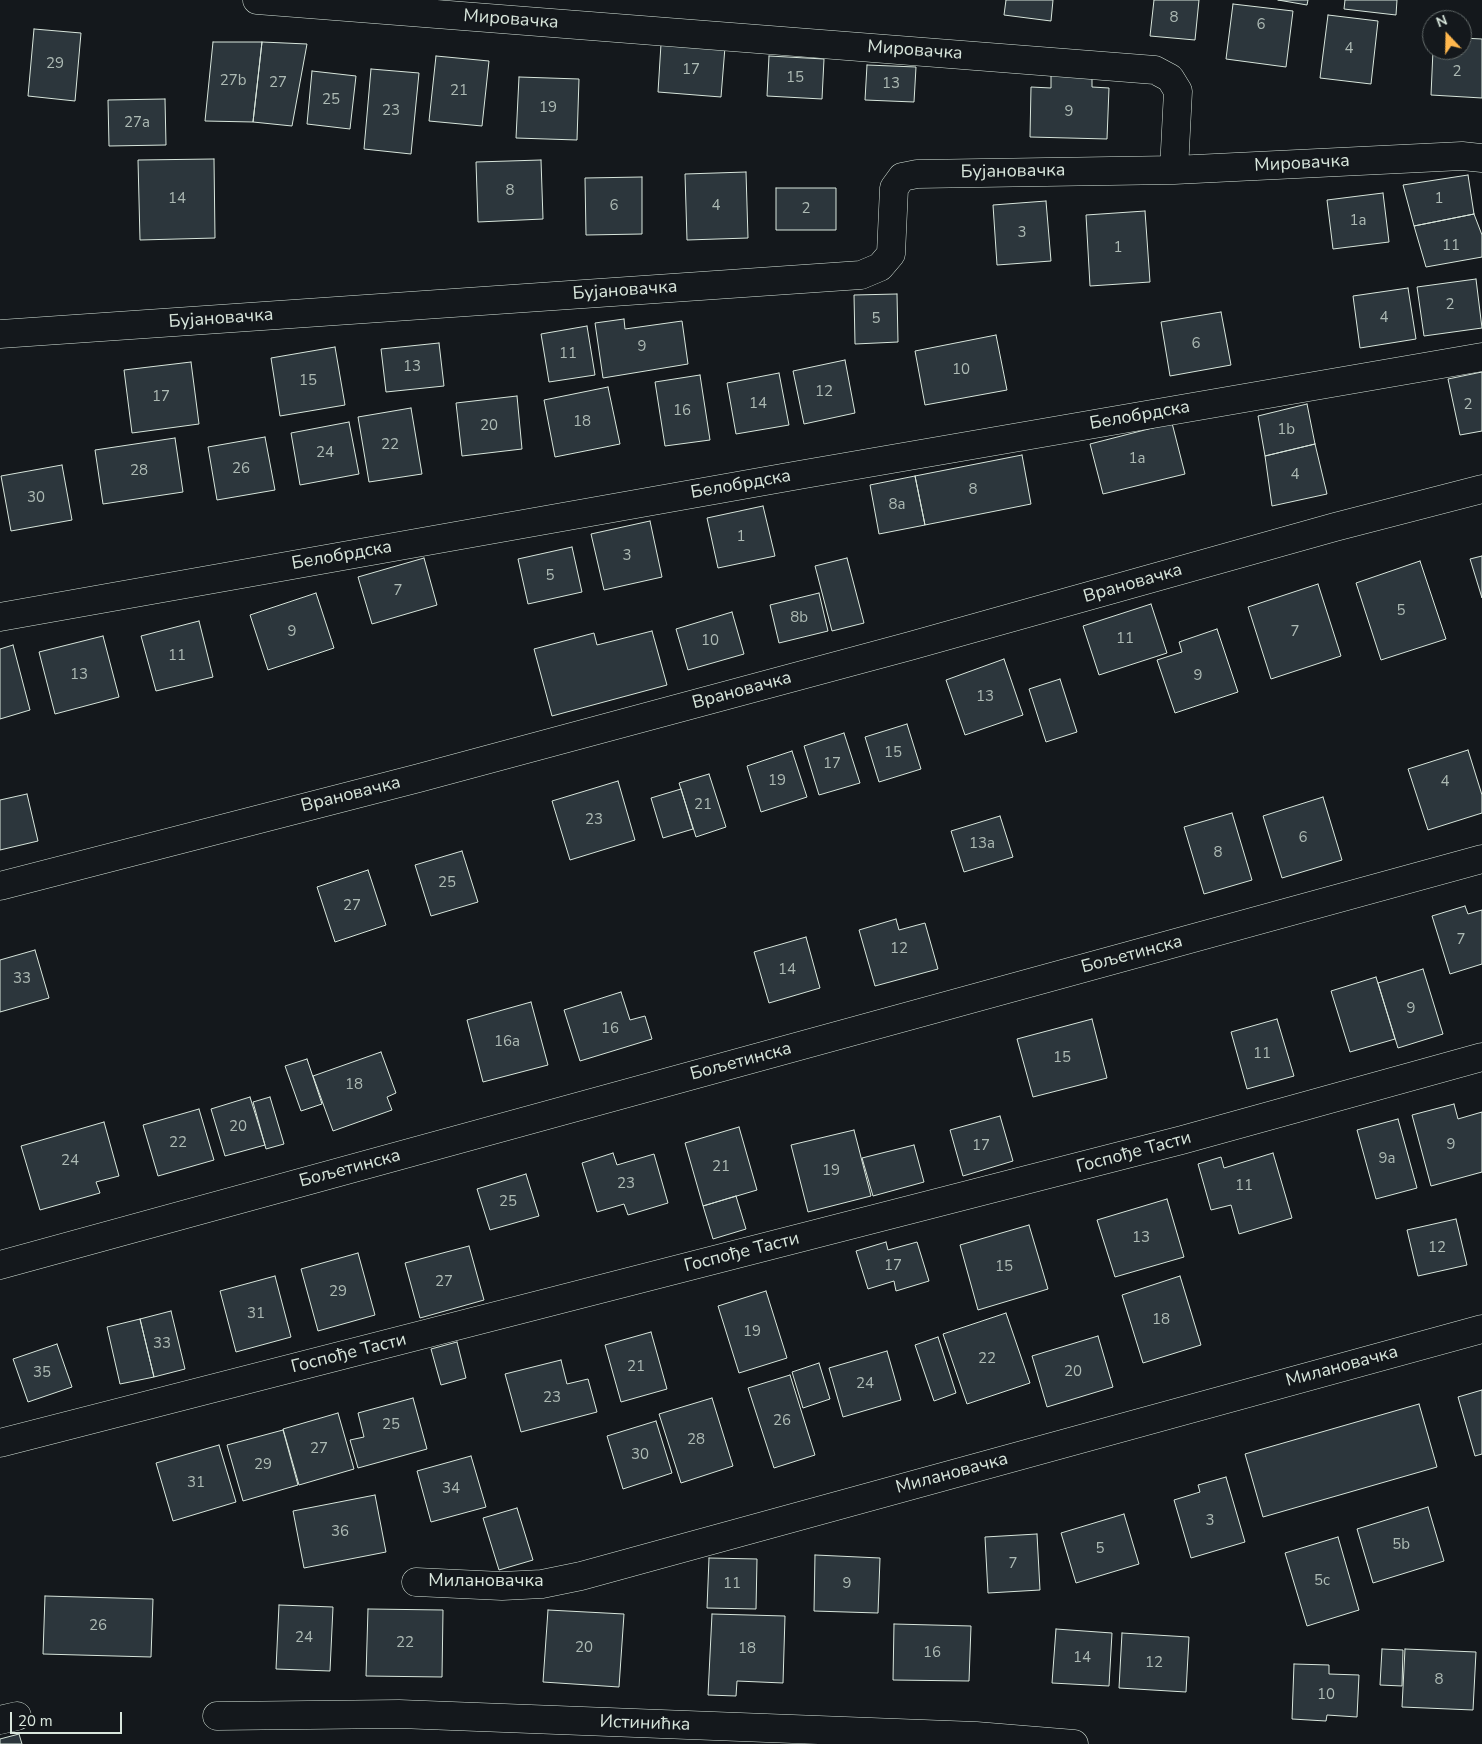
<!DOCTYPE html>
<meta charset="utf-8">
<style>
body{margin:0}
#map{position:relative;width:1482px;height:1744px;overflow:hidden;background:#14181c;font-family:"Nunito Sans",sans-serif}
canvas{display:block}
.north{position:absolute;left:1422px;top:10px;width:50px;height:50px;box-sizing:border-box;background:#14181c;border:1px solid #626a69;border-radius:50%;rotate:339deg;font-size:14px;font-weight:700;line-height:20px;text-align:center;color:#d8e6dc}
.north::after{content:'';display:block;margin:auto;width:18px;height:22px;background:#ffb74d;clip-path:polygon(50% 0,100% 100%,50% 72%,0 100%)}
.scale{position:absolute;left:10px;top:1712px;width:112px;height:22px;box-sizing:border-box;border:2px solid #d8e6dc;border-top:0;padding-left:6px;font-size:15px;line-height:18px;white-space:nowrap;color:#d8e6dc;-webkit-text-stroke:4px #14181c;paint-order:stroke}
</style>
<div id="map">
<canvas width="1482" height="1744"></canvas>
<div class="north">N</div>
<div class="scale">20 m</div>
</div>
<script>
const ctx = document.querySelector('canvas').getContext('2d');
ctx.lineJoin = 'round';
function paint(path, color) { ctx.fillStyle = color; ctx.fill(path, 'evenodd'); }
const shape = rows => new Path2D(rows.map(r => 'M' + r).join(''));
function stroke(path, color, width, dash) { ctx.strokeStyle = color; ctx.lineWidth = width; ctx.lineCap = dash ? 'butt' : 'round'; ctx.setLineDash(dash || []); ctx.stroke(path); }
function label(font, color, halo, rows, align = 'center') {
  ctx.font = font + ' "Nunito Sans",sans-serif'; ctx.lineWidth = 4; ctx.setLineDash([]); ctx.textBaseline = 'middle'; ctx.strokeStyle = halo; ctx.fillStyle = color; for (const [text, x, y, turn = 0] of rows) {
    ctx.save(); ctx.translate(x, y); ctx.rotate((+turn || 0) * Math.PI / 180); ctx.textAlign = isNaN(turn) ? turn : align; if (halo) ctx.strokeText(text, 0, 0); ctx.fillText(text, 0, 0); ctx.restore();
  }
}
const building = shape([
 [1006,0,1053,0,1051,21,1004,15,1006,0],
 [1154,0,1199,0,1195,40,1150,36,1154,0],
 [1278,0,1308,0,1307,5,1278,0],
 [1345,0,1397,0,1396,15,1344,9,1345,0],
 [1233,4,1293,11,1286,67,1226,59,1233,4],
 [1328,15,1378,21,1371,84,1320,78,1328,15],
 [34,29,81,33,75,101,28,96,34,29],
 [1462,38,1482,39,1482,98,1431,95,1433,50,1462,50,1462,38],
 [213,42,262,42,253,122,205,121,213,42],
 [262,42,307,44,292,126,253,122,262,42],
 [661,44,725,47,721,97,658,92,661,44],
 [436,56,489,61,482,126,429,121,436,56],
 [769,56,824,59,822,99,767,96,769,56],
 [867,65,916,67,914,102,865,100,867,65],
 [371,69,419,73,411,154,364,149,371,69],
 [312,71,356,76,350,129,307,124,312,71],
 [1051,73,1092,74,1092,87,1109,88,1107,139,1030,137,1031,87,1051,88,1051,73],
 [519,77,579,79,577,140,516,138,519,77],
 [165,99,166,145,109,146,108,100,165,99],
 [214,159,215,238,140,240,138,160,214,159],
 [541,160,543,219,478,222,476,162,541,160],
 [746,172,748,238,687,240,685,174,746,172],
 [1468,175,1474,214,1414,226,1403,185,1468,175],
 [642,177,642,234,586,235,585,178,642,177],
 [776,188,836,188,836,230,776,230,776,188],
 [1383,193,1389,242,1333,249,1327,200,1383,193],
 [1046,201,1051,261,997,265,993,205,1046,201],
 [1145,211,1150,282,1090,286,1086,215,1145,211],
 [1474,214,1482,235,1482,257,1426,267,1414,226,1474,214],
 [1476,279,1482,328,1424,336,1417,287,1476,279],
 [1408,288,1416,339,1360,348,1353,296,1408,288],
 [897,294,898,342,855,344,854,295,897,294],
 [1221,312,1231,365,1170,376,1161,322,1221,312],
 [624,319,625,329,682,321,688,364,603,378,595,323,624,319],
 [587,326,595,375,549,382,541,334,587,326],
 [996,335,1007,390,925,405,915,351,996,335],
 [439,343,444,386,386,392,381,349,439,343],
 [335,347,345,405,280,416,271,358,335,347],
 [845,360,855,413,804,424,793,371,845,360],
 [191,362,199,424,132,433,124,370,191,362],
 [1482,372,1482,431,1460,435,1448,379,1482,372],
 [779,373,789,425,736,434,727,383,779,373],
 [700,375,710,440,665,446,655,382,700,375],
 [608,387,620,444,555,457,544,400,608,387],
 [517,396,522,449,462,456,456,403,517,396],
 [1307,404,1315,444,1265,456,1258,416,1307,404],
 [411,408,422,474,369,482,358,417,411,408],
 [349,422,359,474,300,485,291,433,349,422],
 [1172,423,1185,474,1103,494,1090,444,1172,423],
 [265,437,275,490,217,500,208,447,265,437],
 [175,438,183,492,103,504,95,450,175,438],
 [1315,444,1327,494,1272,506,1265,456,1315,444],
 [1022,455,1031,504,925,525,915,476,1022,455],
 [62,465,72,520,11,531,1,476,62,465],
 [915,476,925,525,879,534,870,485,915,476],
 [763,506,775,556,718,568,707,518,763,506],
 [650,521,662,577,604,590,591,534,650,521],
 [572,547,582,592,528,604,518,559,572,547],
 [1482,556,1482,598,1470,559,1482,556],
 [424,558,437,605,372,624,358,577,424,558],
 [847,558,864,623,832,631,815,566,847,558],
 [1420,561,1446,639,1381,660,1356,583,1420,561],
 [1318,584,1341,656,1271,679,1248,607,1318,584],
 [316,593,334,648,268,670,250,615,316,593],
 [819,593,828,631,779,643,770,605,819,593],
 [1151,604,1167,653,1099,675,1083,626,1151,604],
 [732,612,744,654,688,670,676,629,732,612],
 [199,621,213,677,156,691,141,636,199,621],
 [1217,629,1238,692,1175,713,1157,660,1182,652,1179,642,1217,629],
 [652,631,667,685,552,716,534,649,594,633,597,645,652,631],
 [103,636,119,697,55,714,39,652,103,636],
 [13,645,30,710,0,719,0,649,13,645],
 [1004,659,1023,715,965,735,946,680,1004,659],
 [1060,679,1077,732,1046,742,1029,689,1060,679],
 [907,724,921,769,879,782,865,737,907,724],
 [844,733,860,783,819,795,804,746,844,733],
 [1468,750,1482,795,1482,813,1428,830,1408,769,1468,750],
 [792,751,807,797,761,812,747,766,792,751],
 [709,774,726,827,696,837,679,783,709,774],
 [618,781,635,840,570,860,552,801,618,781],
 [681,789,693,829,663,838,651,798,681,789],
 [27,794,38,841,0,850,0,800,27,794],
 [1323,797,1342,860,1282,878,1263,816,1323,797],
 [1232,813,1252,880,1204,894,1184,827,1232,813],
 [1000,816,1013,857,964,872,951,831,1000,816],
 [462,851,478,902,431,916,415,865,462,851],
 [368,870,386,925,335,942,317,887,368,870],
 [1465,906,1468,914,1482,910,1482,964,1450,974,1432,916,1465,906],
 [896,919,899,930,925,923,938,969,875,986,859,930,896,919],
 [806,937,820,988,769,1003,754,952,806,937],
 [35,950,49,998,0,1012,0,960,35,950],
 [1423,969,1443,1034,1398,1048,1378,983,1423,969],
 [1376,977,1395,1039,1350,1052,1331,991,1376,977],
 [621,992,630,1020,645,1016,652,1039,580,1061,564,1010,621,992],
 [531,1002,548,1065,483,1082,467,1020,531,1002],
 [1092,1019,1107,1078,1033,1097,1017,1039,1092,1019],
 [1277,1019,1294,1076,1247,1089,1231,1032,1277,1019],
 [381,1052,396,1093,387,1097,392,1110,333,1131,313,1076,381,1052],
 [307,1059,322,1104,301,1111,285,1066,307,1059],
 [250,1097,265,1145,225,1156,211,1109,250,1097],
 [270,1097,284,1144,266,1149,253,1102,270,1097],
 [1454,1104,1458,1119,1482,1112,1482,1172,1431,1186,1412,1115,1454,1104],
 [199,1109,214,1160,158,1176,143,1125,199,1109],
 [1000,1116,1013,1161,963,1176,950,1130,1000,1116],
 [1398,1119,1417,1188,1376,1199,1357,1130,1398,1119],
 [104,1122,119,1176,96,1182,100,1193,40,1210,21,1146,104,1122],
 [739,1127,757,1190,703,1206,685,1143,739,1127],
 [854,1130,871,1196,808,1212,791,1145,854,1130],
 [914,1145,924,1182,873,1196,862,1158,914,1145],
 [613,1153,617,1165,654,1154,668,1203,628,1215,624,1204,597,1212,582,1163,613,1153],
 [1273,1153,1292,1218,1239,1234,1231,1205,1211,1210,1198,1164,1221,1157,1224,1168,1273,1153],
 [526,1174,539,1216,490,1230,477,1189,526,1174],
 [736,1196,746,1229,713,1239,703,1206,736,1196],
 [1167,1199,1184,1257,1115,1277,1097,1220,1167,1199],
 [1456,1219,1467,1265,1418,1276,1407,1230,1456,1219],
 [1029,1225,1048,1289,978,1310,960,1245,1029,1225],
 [886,1242,888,1250,917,1242,929,1281,896,1291,894,1281,868,1289,856,1251,886,1242],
 [469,1246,484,1300,420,1318,405,1263,469,1246],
 [358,1253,375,1315,318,1331,301,1269,358,1253],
 [275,1276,291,1337,236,1352,220,1291,275,1276],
 [1180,1276,1201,1345,1143,1363,1122,1295,1180,1276],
 [766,1291,787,1358,739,1373,718,1306,766,1291],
 [171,1311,185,1369,154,1377,140,1319,171,1311],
 [1006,1313,1030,1383,967,1404,943,1334,1006,1313],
 [140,1319,154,1377,120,1384,107,1327,140,1319],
 [651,1332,667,1389,621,1402,605,1345,651,1332],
 [1098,1336,1113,1387,1047,1407,1032,1356,1098,1336],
 [938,1337,956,1393,934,1401,915,1345,938,1337],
 [457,1342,466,1378,441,1385,431,1349,457,1342],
 [57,1344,72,1387,28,1402,13,1359,57,1344],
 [887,1351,901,1400,843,1417,829,1368,887,1351],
 [561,1360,567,1384,588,1379,597,1412,521,1432,505,1374,561,1360],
 [819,1363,830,1399,803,1408,792,1372,819,1363],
 [790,1375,815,1455,774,1468,748,1388,790,1375],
 [1482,1390,1482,1454,1475,1456,1458,1397,1482,1390],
 [413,1398,427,1449,358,1468,350,1440,364,1437,358,1413,413,1398],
 [712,1398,733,1466,681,1483,659,1414,712,1398],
 [1419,1404,1437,1467,1263,1517,1245,1454,1419,1404],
 [338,1413,354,1469,299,1485,283,1429,338,1413],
 [656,1421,672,1473,623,1489,607,1436,656,1421],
 [283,1430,298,1485,243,1501,227,1445,283,1430],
 [219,1445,236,1502,173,1521,156,1463,219,1445],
 [471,1456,486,1507,431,1522,417,1471,471,1456],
 [1226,1477,1245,1542,1191,1558,1174,1500,1200,1492,1198,1485,1226,1477],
 [375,1495,386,1552,304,1568,293,1511,375,1495],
 [1428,1507,1444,1561,1373,1583,1357,1529,1428,1507],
 [517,1508,533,1560,499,1570,483,1518,517,1508],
 [1124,1514,1139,1564,1076,1583,1061,1533,1124,1514],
 [1037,1534,1040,1590,988,1593,985,1537,1037,1534],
 [1338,1537,1359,1610,1307,1626,1285,1553,1338,1537],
 [815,1555,880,1558,878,1613,814,1611,815,1555],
 [709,1558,757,1559,756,1609,707,1608,709,1558],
 [45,1596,153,1599,151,1657,43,1654,45,1596],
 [279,1605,333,1607,330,1671,276,1669,279,1605],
 [368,1609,443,1610,442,1677,366,1676,368,1609],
 [548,1610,624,1614,619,1687,543,1682,548,1610],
 [712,1614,785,1616,783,1683,737,1681,736,1696,708,1695,712,1614],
 [894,1624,971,1626,969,1681,893,1680,894,1624],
 [1056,1629,1112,1633,1109,1686,1052,1683,1056,1629],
 [1122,1633,1189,1637,1186,1692,1119,1688,1122,1633],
 [1382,1649,1403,1650,1402,1686,1380,1685,1382,1649],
 [1405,1649,1476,1652,1473,1710,1402,1707,1405,1649],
 [1294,1664,1329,1665,1329,1674,1359,1675,1357,1717,1327,1715,1326,1721,1292,1719,1294,1664],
 [19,1734,22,1744,0,1744,0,1739,19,1734]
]);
paint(building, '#2c363c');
stroke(building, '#d8e6dc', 1);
const street = shape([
 [257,0,1155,70,1170,78,1178,91,1174,170],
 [0,334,861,275,880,267,891,254,894,188,902,177,917,174,1174,170,1462,156,1482,158],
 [0,617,799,475,1482,357],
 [0,886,419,778,910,646,1335,527,1482,489],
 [0,1265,1482,859],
 [0,1443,1182,1140,1482,1057],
 [416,1582,502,1586,542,1584,581,1576,1482,1329],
 [217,1716,399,1714,976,1736,1074,1744],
 [0,1720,17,1716]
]);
stroke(street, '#d8e6dc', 29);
stroke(street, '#14181c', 28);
label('15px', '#adbab4', null, [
 ["8",1174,18],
 ["6",1261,25],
 ["4",1349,49],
 ["29",55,64],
 ["17",691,70],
 ["2",1457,72],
 ["15",795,78],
 ["27b",233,81],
 ["27",278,83],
 ["13",891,84],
 ["21",459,91],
 ["25",331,100],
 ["19",548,108],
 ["23",391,111],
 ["9",1069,112],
 ["27a",137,123],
 ["8",510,191],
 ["14",177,199],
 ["1",1439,199],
 ["6",614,206],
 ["4",716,206],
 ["2",806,209],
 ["1a",1358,221],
 ["3",1022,233],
 ["11",1451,246],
 ["1",1118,248],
 ["2",1450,305],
 ["4",1384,318],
 ["5",876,319],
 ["6",1196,344],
 ["9",642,347],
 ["11",568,354],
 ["13",412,367],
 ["10",961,370],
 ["15",308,381],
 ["12",824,392],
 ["17",161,397],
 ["14",758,404],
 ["2",1468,405],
 ["16",682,411],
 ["18",582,422],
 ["20",489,426],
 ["1b",1286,430],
 ["22",390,445],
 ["24",325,453],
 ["1a",1137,459],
 ["26",241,469],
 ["28",139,471],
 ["4",1295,475],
 ["8",973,490],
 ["30",36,498],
 ["8a",897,505],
 ["1",741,537],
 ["3",627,556],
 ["5",550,576],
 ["7",398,591],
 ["5",1401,611],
 ["8b",799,618],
 ["9",292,632],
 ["7",1295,632],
 ["11",1125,639],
 ["10",710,641],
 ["11",177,656],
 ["13",79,675],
 ["9",1198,676],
 ["13",985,697],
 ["15",893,753],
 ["17",832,764],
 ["19",777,781],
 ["4",1445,782],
 ["21",703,805],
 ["23",594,820],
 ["6",1303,838],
 ["13a",982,844],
 ["8",1218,853],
 ["25",447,883],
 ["27",352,906],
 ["7",1461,940],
 ["12",899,949],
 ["14",787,970],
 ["33",22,979],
 ["9",1411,1009],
 ["16",610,1029],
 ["16a",507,1042],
 ["11",1262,1054],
 ["15",1062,1058],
 ["18",354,1085],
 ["20",238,1127],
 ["22",178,1143],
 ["9",1451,1145],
 ["17",981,1146],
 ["9a",1387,1159],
 ["24",70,1161],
 ["21",721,1167],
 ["19",831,1171],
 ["23",626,1184],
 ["11",1244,1186],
 ["25",508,1202],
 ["13",1141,1238],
 ["12",1437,1248],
 ["17",893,1266],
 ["15",1004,1267],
 ["27",444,1282],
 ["29",338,1292],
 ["31",256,1314],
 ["18",1161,1320],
 ["19",752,1332],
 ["33",162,1344],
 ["22",987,1359],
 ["21",636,1367],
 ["20",1073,1372],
 ["35",42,1373],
 ["24",865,1384],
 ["23",552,1398],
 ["26",782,1421],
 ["25",391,1425],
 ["28",696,1440],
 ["27",319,1449],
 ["30",640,1455],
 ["29",263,1465],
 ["31",196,1483],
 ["34",451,1489],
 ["3",1210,1521],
 ["36",340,1532],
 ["5b",1401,1545],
 ["5",1100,1549],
 ["7",1013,1564],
 ["5c",1322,1581],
 ["11",732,1584],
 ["9",847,1584],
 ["26",98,1626],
 ["24",304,1638],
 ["22",405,1643],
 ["20",584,1648],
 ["18",747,1649],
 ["16",932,1653],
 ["14",1082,1658],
 ["12",1154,1663],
 ["8",1439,1680],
 ["10",1326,1695]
]);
label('18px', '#d8e6dc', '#14181c', [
 ["Мировачка",511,20,4],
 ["Мировачка",915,51,4],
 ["Мировачка",1302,164,-3],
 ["Бујановачка",1013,172,-1],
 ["Бујановачка",625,291,-4],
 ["Бујановачка",221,319,-4],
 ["Белобрдска",1140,416,-10],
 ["Белобрдска",741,485,-10],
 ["Белобрдска",342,556,-10],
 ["Врановачка",1133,584,-16],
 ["Врановачка",742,691,-15],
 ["Врановачка",351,795,-14],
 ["Бољетинска",1132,955,-15],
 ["Бољетинска",741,1062,-15],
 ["Госпође Тасти",1134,1153,-15],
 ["Бољетинска",350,1169,-15],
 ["Госпође Тасти",742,1253,-14],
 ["Госпође Тасти",349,1354,-14],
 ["Милановачка",1342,1367,-15],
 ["Милановачка",952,1474,-15],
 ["Милановачка",486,1582],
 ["Истинићка",645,1724,2]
]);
</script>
